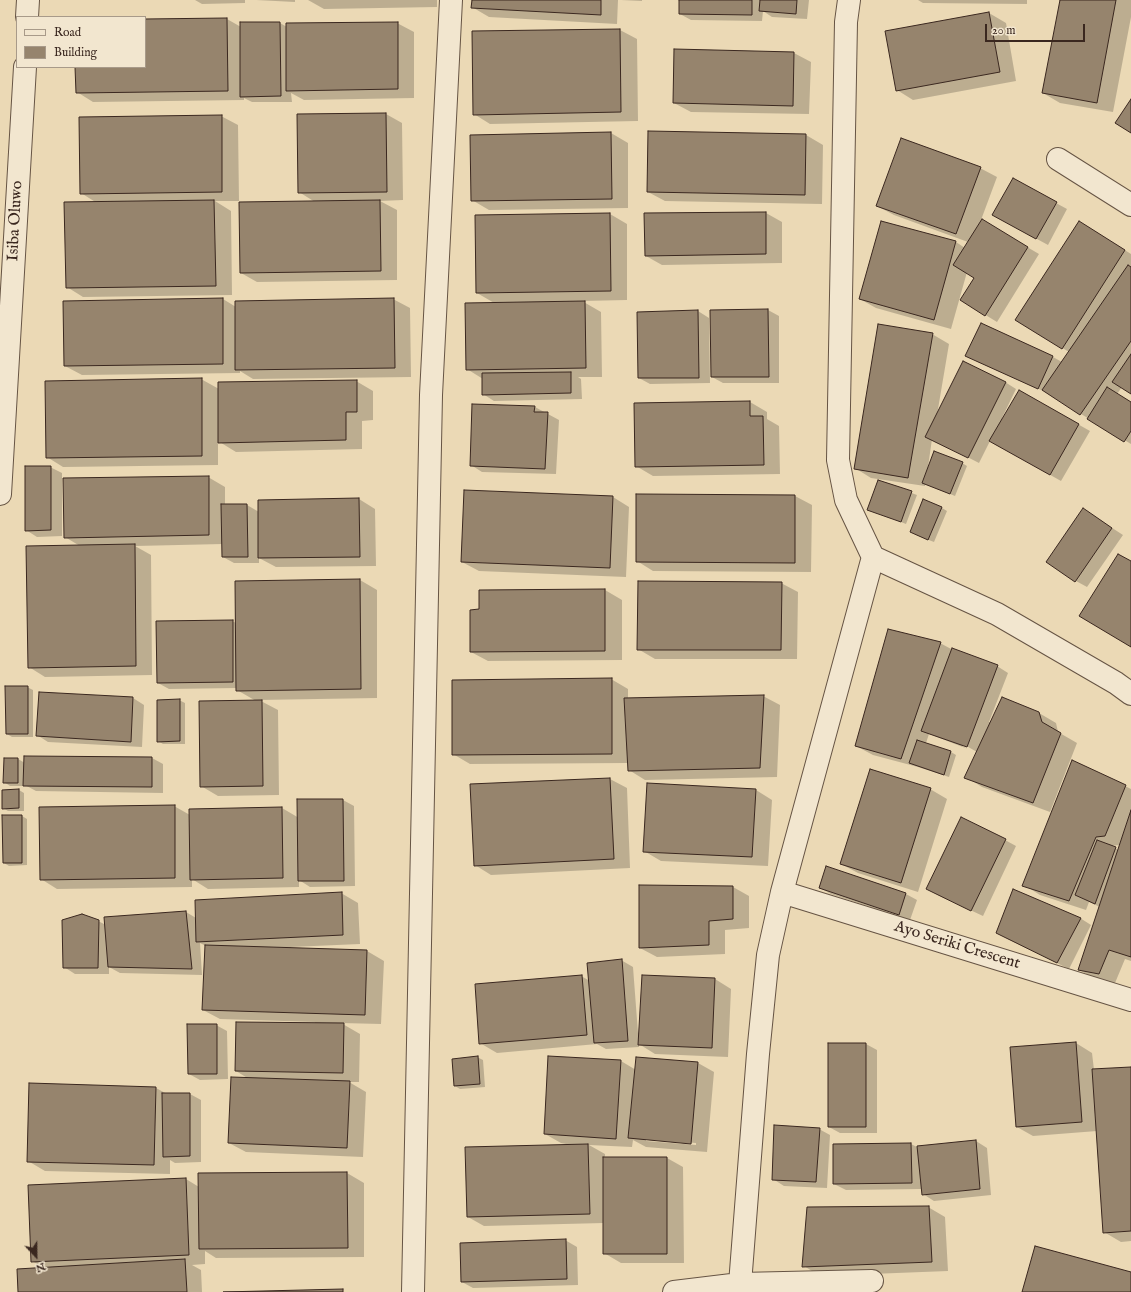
<!DOCTYPE html>
<style>
body{margin:0}
#map{position:relative;width:1131px;height:1292px;overflow:hidden;background:#ebd9b5;font-family:"IM FELL English",serif}
canvas{display:block}
.legend{position:absolute;left:16px;top:16px;width:130px;height:52px;box-sizing:border-box;background:#f2e6cf;border:1px solid #a89a89;margin:0;padding:5px 7px;list-style:none;font-size:12px;color:#3a271f}
.legend li{display:flex;align-items:center;gap:8px;height:20px}
.legend b{width:20px;border:1px solid #a89a89}
.north{position:absolute;left:16px;top:1236px;width:40px;height:40px;-webkit-text-stroke:3px #f2e6cf;paint-order:stroke;rotate:158deg;font-size:11px;font-weight:700;line-height:16px;text-align:center;color:#3a271f}
.north::after{content:'';display:block;margin:auto;width:14px;height:18px;background:#3a271f;clip-path:polygon(50% 0,100% 100%,50% 72%,0 100%)}
.scale{position:absolute;left:985px;top:24px;width:100px;height:18px;box-sizing:border-box;border:2px solid #3a271f;border-top:0;padding-left:5px;font-size:12px;line-height:14px;white-space:nowrap;color:#3a271f;-webkit-text-stroke:3px #f2e6cf;paint-order:stroke}
</style>
<div id="map">
<canvas width="1131" height="1292"></canvas>
<ul class="legend">
<li><b style="height:5px;background:#f2e6cf"></b>Road</li>
<li><b style="height:11px;background:#96846d"></b>Building</li>
</ul>
<div class="north">N</div>
<div class="scale">20 m</div>
</div>
<script>
const ctx = document.querySelector('canvas').getContext('2d');
ctx.lineJoin = 'round';
function paint(path, color) { ctx.fillStyle = color; ctx.fill(path, 'evenodd'); }
const shape = rows => new Path2D(rows.map(r => 'M' + r).join(''));
function stroke(path, color, width, dash) { ctx.strokeStyle = color; ctx.lineWidth = width; ctx.lineCap = dash ? 'butt' : 'round'; ctx.setLineDash(dash || []); ctx.stroke(path); }
function label(font, color, halo, rows, align = 'center') {
  ctx.font = font + ' "IM FELL English",serif'; ctx.lineWidth = 3.5; ctx.setLineDash([]); ctx.textBaseline = 'middle'; ctx.strokeStyle = halo; ctx.fillStyle = color; for (const [text, x, y, turn = 0] of rows) {
    ctx.save(); ctx.translate(x, y); ctx.rotate((+turn || 0) * Math.PI / 180); ctx.textAlign = isNaN(turn) ? turn : align; if (halo) ctx.strokeText(text, 0, 0); ctx.fillText(text, 0, 0); ctx.restore();
  }
}
paint(shape([
 [195,0,245,0,245,3,202,4],
 [256,0,295,0,295,2],
 [308,0,437,0,437,7,324,9],
 [473,0,618,0,617,24,489,17,472,7],
 [621,0,642,0,642,1],
 [680,0,809,0,807,19,772,17,763,11,762,21,691,20,680,14],
 [918,0,1027,0,1027,4,923,3],
 [1061,0,1131,0,1131,17,1113,112,1060,103,1043,93],
 [989,13,1006,23,1016,81,913,100,897,90],
 [227,19,241,27,280,23,287,27,397,23,414,32,414,98,304,100,291,93,292,102,252,102,244,98,244,100,93,102,77,92,76,67,145,67,145,20],
 [620,30,637,39,638,121,490,124,474,114],
 [675,50,794,53,811,62,809,114,691,112,674,103],
 [386,114,402,123,403,200,380,201,397,210,397,280,257,282,241,273,315,202,299,192],
 [221,116,238,125,239,201,215,201,231,211,232,295,83,297,67,287,97,203,81,193],
 [611,133,628,143,628,208,489,210,472,200,471,136],
 [806,135,823,145,822,204,665,201,648,192],
 [980,168,997,177,981,220,1039,254,997,322,961,300,975,277,967,272,951,329,876,308,860,299,881,222,956,242,965,248,968,242,894,215,877,206],
 [1056,203,1067,209,1048,245,1004,221],
 [766,213,782,222,782,263,662,265,646,256],
 [610,214,627,224,627,300,582,301,601,312,602,377,578,377,581,379,582,399,494,401,483,394,483,379,467,369,496,304,477,293],
 [1096,232,1131,254,1131,393,1122,387,1117,394,1131,403,1131,444,1081,414,1050,394,978,362,1053,357,1062,362,1069,352,1017,320],
 [223,299,236,307,393,299,410,308,411,377,253,379,240,371,240,373,82,375,65,366],
 [768,310,779,316,779,383,723,383,712,377],
 [698,311,709,318,710,383,650,384,639,378,638,312],
 [932,334,949,344,937,415,1005,382,1016,389,1002,418,1003,419,1019,391,1090,431,1061,481,990,441,979,463,932,439,928,467,962,463,967,466,955,496,925,484,925,486,871,478,855,468],
 [201,379,219,389,356,381,373,391,373,420,362,421,362,449,236,452,218,441,218,465,63,467,47,457],
 [750,402,767,412,767,419,779,426,780,474,653,476,636,466,635,404],
 [535,407,559,420,556,474,482,472,471,465],
 [50,467,62,473,62,536,37,537,26,530],
 [208,477,225,487,225,505,247,505,259,512,359,499,375,509,376,566,276,567,259,558,259,563,234,563,223,557,223,544,135,546,151,555,152,675,45,677,29,667,80,546,65,537],
 [879,481,917,495,906,524,868,509],
 [637,495,795,496,812,505,811,572,653,571,637,561],
 [613,497,629,507,626,577,479,571,462,562],
 [942,508,947,511,934,542,916,535],
 [1083,509,1123,535,1087,587,1076,581],
 [360,580,377,590,377,698,259,700,278,710,279,795,218,796,201,786,256,701,237,690,237,688,169,689,158,683,232,621,236,623,236,582],
 [781,583,798,592,797,659,655,659,638,649],
 [605,590,622,600,622,660,488,661,471,652,480,610,480,591],
 [940,643,953,650,997,666,1008,673,989,722,1039,713,1056,723,1058,732,1077,743,1050,812,982,787,966,777,977,752,963,744,962,746,968,749,929,734,926,743,951,752,956,755,949,777,918,767,873,755,856,746],
 [611,679,628,689,628,699,763,696,780,705,777,777,645,780,629,770,628,763,470,764,453,754],
 [27,687,33,690,33,737,12,737,7,734],
 [133,698,144,705,142,747,48,742,37,735],
 [179,700,185,703,185,744,163,744,158,741],
 [152,758,163,764,163,793,36,791,23,784,23,786,10,786,4,782,5,759,18,759,25,763],
 [610,779,627,788,630,868,491,875,475,865],
 [1125,786,1131,789,1131,961,1125,959,1115,983,1096,979,1079,970,1100,907,1089,902,1086,910,1040,895,1024,885],
 [1120,845,1119,850,1110,846],
 [930,789,947,799,918,892,858,873,841,864],
 [19,790,24,793,24,811,8,811,3,808],
 [756,790,772,800,768,866,661,861,644,851],
 [343,800,354,806,355,886,310,887,299,880,299,887,208,889,192,879,192,887,57,889,41,879,174,806,190,815,282,808,299,818],
 [22,816,27,819,27,865,9,866,4,863],
 [1005,840,1016,846,983,916,938,895],
 [733,887,749,896,749,928,725,930,725,954,657,957,640,948],
 [820,888,906,894,917,900,910,920,831,894],
 [341,893,358,903,360,944,291,947,291,949,367,951,384,961,381,1024,341,1023,360,1034,359,1082,349,1082,366,1092,363,1157,246,1152,229,1143,249,1079,236,1071,315,1024,315,1022,220,1019,203,1010,206,946,200,943,202,975,120,973,109,967,109,974,75,974,64,967,98,921,106,925,105,918,186,912,196,918],
 [1080,918,1091,925,1069,969,1008,939],
 [621,960,633,967,638,1033,715,979,731,989,728,1057,655,1054,639,1044,639,1047,606,1049,597,1044,497,1053,480,1043,581,976,590,981],
 [216,1025,227,1031,228,1079,200,1080,189,1074],
 [1076,1043,1092,1053,1094,1070,1131,1068,1131,1241,1121,1242,1104,1232,1097,1131,1033,1136,1017,1127],
 [866,1044,877,1050,877,1133,840,1133,829,1127],
 [477,1057,483,1060,485,1087,460,1089,455,1086],
 [621,1061,636,1070,698,1063,714,1072,707,1152,646,1147,633,1140,632,1147,589,1145,605,1154,605,1158,667,1158,683,1167,684,1263,621,1263,604,1253,604,1223,484,1226,468,1217,566,1145,566,1144,561,1143,545,1134],
 [646,1139,696,1143,696,1145,646,1141],
 [30,1084,156,1088,167,1094,190,1094,201,1100,201,1162,175,1163,170,1160,170,1174,45,1171,28,1161],
 [819,1129,830,1135,827,1188,784,1186,773,1179],
 [976,1141,987,1148,991,1195,934,1201,923,1194,922,1189,846,1190,834,1184,911,1144,917,1147],
 [347,1173,364,1183,364,1257,216,1258,205,1251,205,1264,192,1265,201,1270,202,1292,19,1292,44,1268,32,1261,186,1179,199,1187,199,1174],
 [928,1207,945,1217,948,1271,820,1276,804,1266],
 [565,1240,577,1247,578,1285,473,1288,462,1282]
]), '#0003');
const building = shape([
 [472,0,601,0,601,15,471,8,472,0],
 [679,0,752,0,752,15,679,14,679,0],
 [760,0,797,0,796,14,759,11,760,0],
 [1060,0,1116,0,1097,103,1042,93,1060,0],
 [989,12,1000,72,896,91,885,31,989,12],
 [227,18,228,91,76,93,75,67,145,67,145,19,227,18],
 [240,22,280,22,281,96,240,97,240,22],
 [398,22,398,89,286,91,286,23,398,22],
 [620,29,621,112,473,115,472,31,620,29],
 [674,49,794,52,793,106,673,103,674,49],
 [1131,99,1131,133,1115,123,1131,99],
 [386,113,387,192,298,193,297,114,386,113],
 [222,115,222,192,80,194,79,117,222,115],
 [648,131,806,134,805,195,647,192,648,131],
 [611,132,612,199,471,201,470,135,611,132],
 [901,138,981,167,956,234,876,206,901,138],
 [1013,178,1057,202,1036,239,992,215,1013,178],
 [214,200,216,286,66,288,64,202,214,200],
 [380,200,381,271,240,273,239,202,380,200],
 [766,212,766,254,645,256,644,213,766,212],
 [610,213,611,291,476,293,475,215,610,213],
 [982,219,1028,247,985,316,960,300,974,278,953,265,982,219],
 [881,221,956,241,934,320,859,299,881,221],
 [1079,221,1125,250,1062,349,1015,320,1079,221],
 [1128,265,1131,267,1131,341,1080,415,1042,390,1128,265],
 [223,298,223,364,64,366,63,301,223,298],
 [394,298,395,368,235,370,235,301,394,298],
 [585,301,586,368,466,370,465,303,585,301],
 [768,309,769,377,711,377,710,310,768,309],
 [698,310,699,378,638,378,637,312,698,310],
 [981,323,1053,356,1038,389,965,356,981,323],
 [878,324,933,333,908,478,854,469,878,324],
 [1131,354,1131,394,1112,382,1131,354],
 [963,361,1006,382,968,458,925,437,963,361],
 [571,372,571,393,482,395,482,373,571,372],
 [202,378,202,456,46,458,45,381,202,378],
 [357,380,357,412,346,412,346,440,218,443,218,382,357,380],
 [1107,387,1131,402,1131,431,1124,442,1087,419,1107,387],
 [1019,390,1079,424,1050,475,989,441,1019,390],
 [750,401,750,416,763,416,764,465,635,467,634,403,750,401],
 [472,404,535,406,534,412,548,412,545,469,470,466,472,404],
 [934,451,963,462,950,494,922,483,934,451],
 [25,466,51,466,51,530,25,531,25,466],
 [209,476,209,535,64,538,63,478,209,476],
 [878,480,912,491,901,522,867,510,878,480],
 [464,490,613,496,610,568,461,562,464,490],
 [636,494,795,495,795,563,636,562,636,494],
 [359,498,360,557,258,558,258,500,359,498],
 [923,499,942,507,928,540,910,532,923,499],
 [221,504,247,504,248,557,222,557,221,504],
 [1083,508,1112,528,1075,582,1046,562,1083,508],
 [135,544,136,666,28,668,26,546,135,544],
 [1118,554,1131,561,1131,647,1079,616,1118,554],
 [360,579,361,689,236,691,235,581,360,579],
 [638,581,782,582,781,650,637,650,638,581],
 [605,589,605,651,470,652,470,610,479,609,479,590,605,589],
 [233,620,233,682,157,683,156,621,233,620],
 [888,629,941,642,901,759,855,746,888,629],
 [952,648,998,665,967,747,921,731,952,648],
 [612,678,612,754,452,755,452,680,612,678],
 [5,686,28,686,28,734,6,734,5,686],
 [39,692,133,697,131,742,36,736,39,692],
 [764,695,760,768,628,771,624,698,764,695],
 [1002,697,1039,712,1042,722,1061,733,1033,803,964,778,1002,697],
 [180,699,180,741,157,742,157,700,180,699],
 [262,700,263,786,200,787,199,701,262,700],
 [917,740,951,751,944,775,909,763,917,740],
 [24,756,152,757,152,787,23,786,24,756],
 [4,758,18,758,18,783,3,783,4,758],
 [1072,760,1126,785,1105,836,1096,837,1069,901,1022,886,1072,760],
 [870,769,931,788,901,883,840,864,870,769],
 [610,778,614,859,474,866,470,784,610,778],
 [647,783,756,789,752,857,643,852,647,783],
 [19,789,19,808,2,809,2,790,19,789],
 [297,799,343,799,344,881,298,881,297,799],
 [175,805,175,878,40,880,39,807,175,805],
 [282,807,283,878,190,880,189,809,282,807],
 [1131,810,1131,957,1109,950,1099,974,1078,970,1131,810],
 [2,815,22,815,22,863,3,863,2,815],
 [961,817,1006,839,971,911,926,889,961,817],
 [1097,840,1116,847,1095,904,1075,895,1097,840],
 [826,866,906,893,899,915,819,888,826,866],
 [639,885,733,886,733,919,709,921,709,945,639,948,639,885],
 [1013,889,1081,918,1057,963,996,933,1013,889],
 [342,892,343,935,196,942,195,900,342,892],
 [186,911,192,969,108,967,104,917,186,911],
 [82,914,99,920,98,968,63,968,62,920,82,914],
 [205,945,367,950,365,1015,202,1010,205,945],
 [622,959,628,1041,594,1043,587,963,622,959],
 [582,975,587,1035,479,1044,475,984,582,975],
 [642,975,715,978,712,1048,638,1045,642,975],
 [236,1022,344,1023,343,1073,235,1071,236,1022],
 [187,1024,217,1024,217,1074,188,1074,187,1024],
 [1076,1042,1082,1122,1016,1127,1010,1047,1076,1042],
 [828,1043,866,1043,866,1127,828,1127,828,1043],
 [478,1056,480,1084,454,1086,452,1059,478,1056],
 [548,1056,621,1060,616,1139,544,1134,548,1056],
 [636,1057,698,1062,691,1144,628,1138,636,1057],
 [1131,1067,1131,1231,1103,1233,1092,1069,1131,1067],
 [231,1077,350,1081,347,1148,228,1143,231,1077],
 [29,1083,156,1087,154,1165,27,1162,29,1083],
 [162,1093,190,1093,190,1156,163,1157,162,1093],
 [774,1125,820,1128,816,1182,772,1180,774,1125],
 [976,1140,980,1189,922,1195,917,1146,976,1140],
 [911,1143,912,1183,833,1184,833,1144,911,1143],
 [588,1144,590,1214,467,1217,465,1147,588,1144],
 [603,1157,667,1157,667,1254,603,1254,603,1157],
 [347,1172,348,1248,199,1249,198,1173,347,1172],
 [186,1178,189,1255,31,1262,28,1185,186,1178],
 [929,1206,932,1262,802,1267,807,1207,929,1206],
 [566,1239,567,1279,461,1282,460,1243,566,1239],
 [1035,1246,1131,1272,1131,1292,1022,1292,1035,1246],
 [185,1259,187,1292,18,1292,17,1269,185,1259],
 [343,1289,343,1292,223,1292,343,1289]
]);
paint(building, '#96846d');
stroke(building, '#3a271f', 1);
const minor = shape([
 [27,17,28,0],
 [1058,159,1131,205],
 [0,494,25,67],
 [873,557,997,614,1116,683,1131,694],
 [782,892,1131,1000],
 [740,1284,758,1054,768,955,782,892,873,557,846,500,838,460,846,22,849,0],
 [413,1292,431,395,451,0],
 [674,1292,740,1284,872,1281]
]);
stroke(minor, '#665444', 24);
stroke(minor, '#f2e6cf', 22);
label('16px', '#3a271f', '#f2e6cf', [
 ["Isiba Oluwo",16,221,-87],
 ["Ayo Seriki Crescent",957,946,17]
]);
</script>
